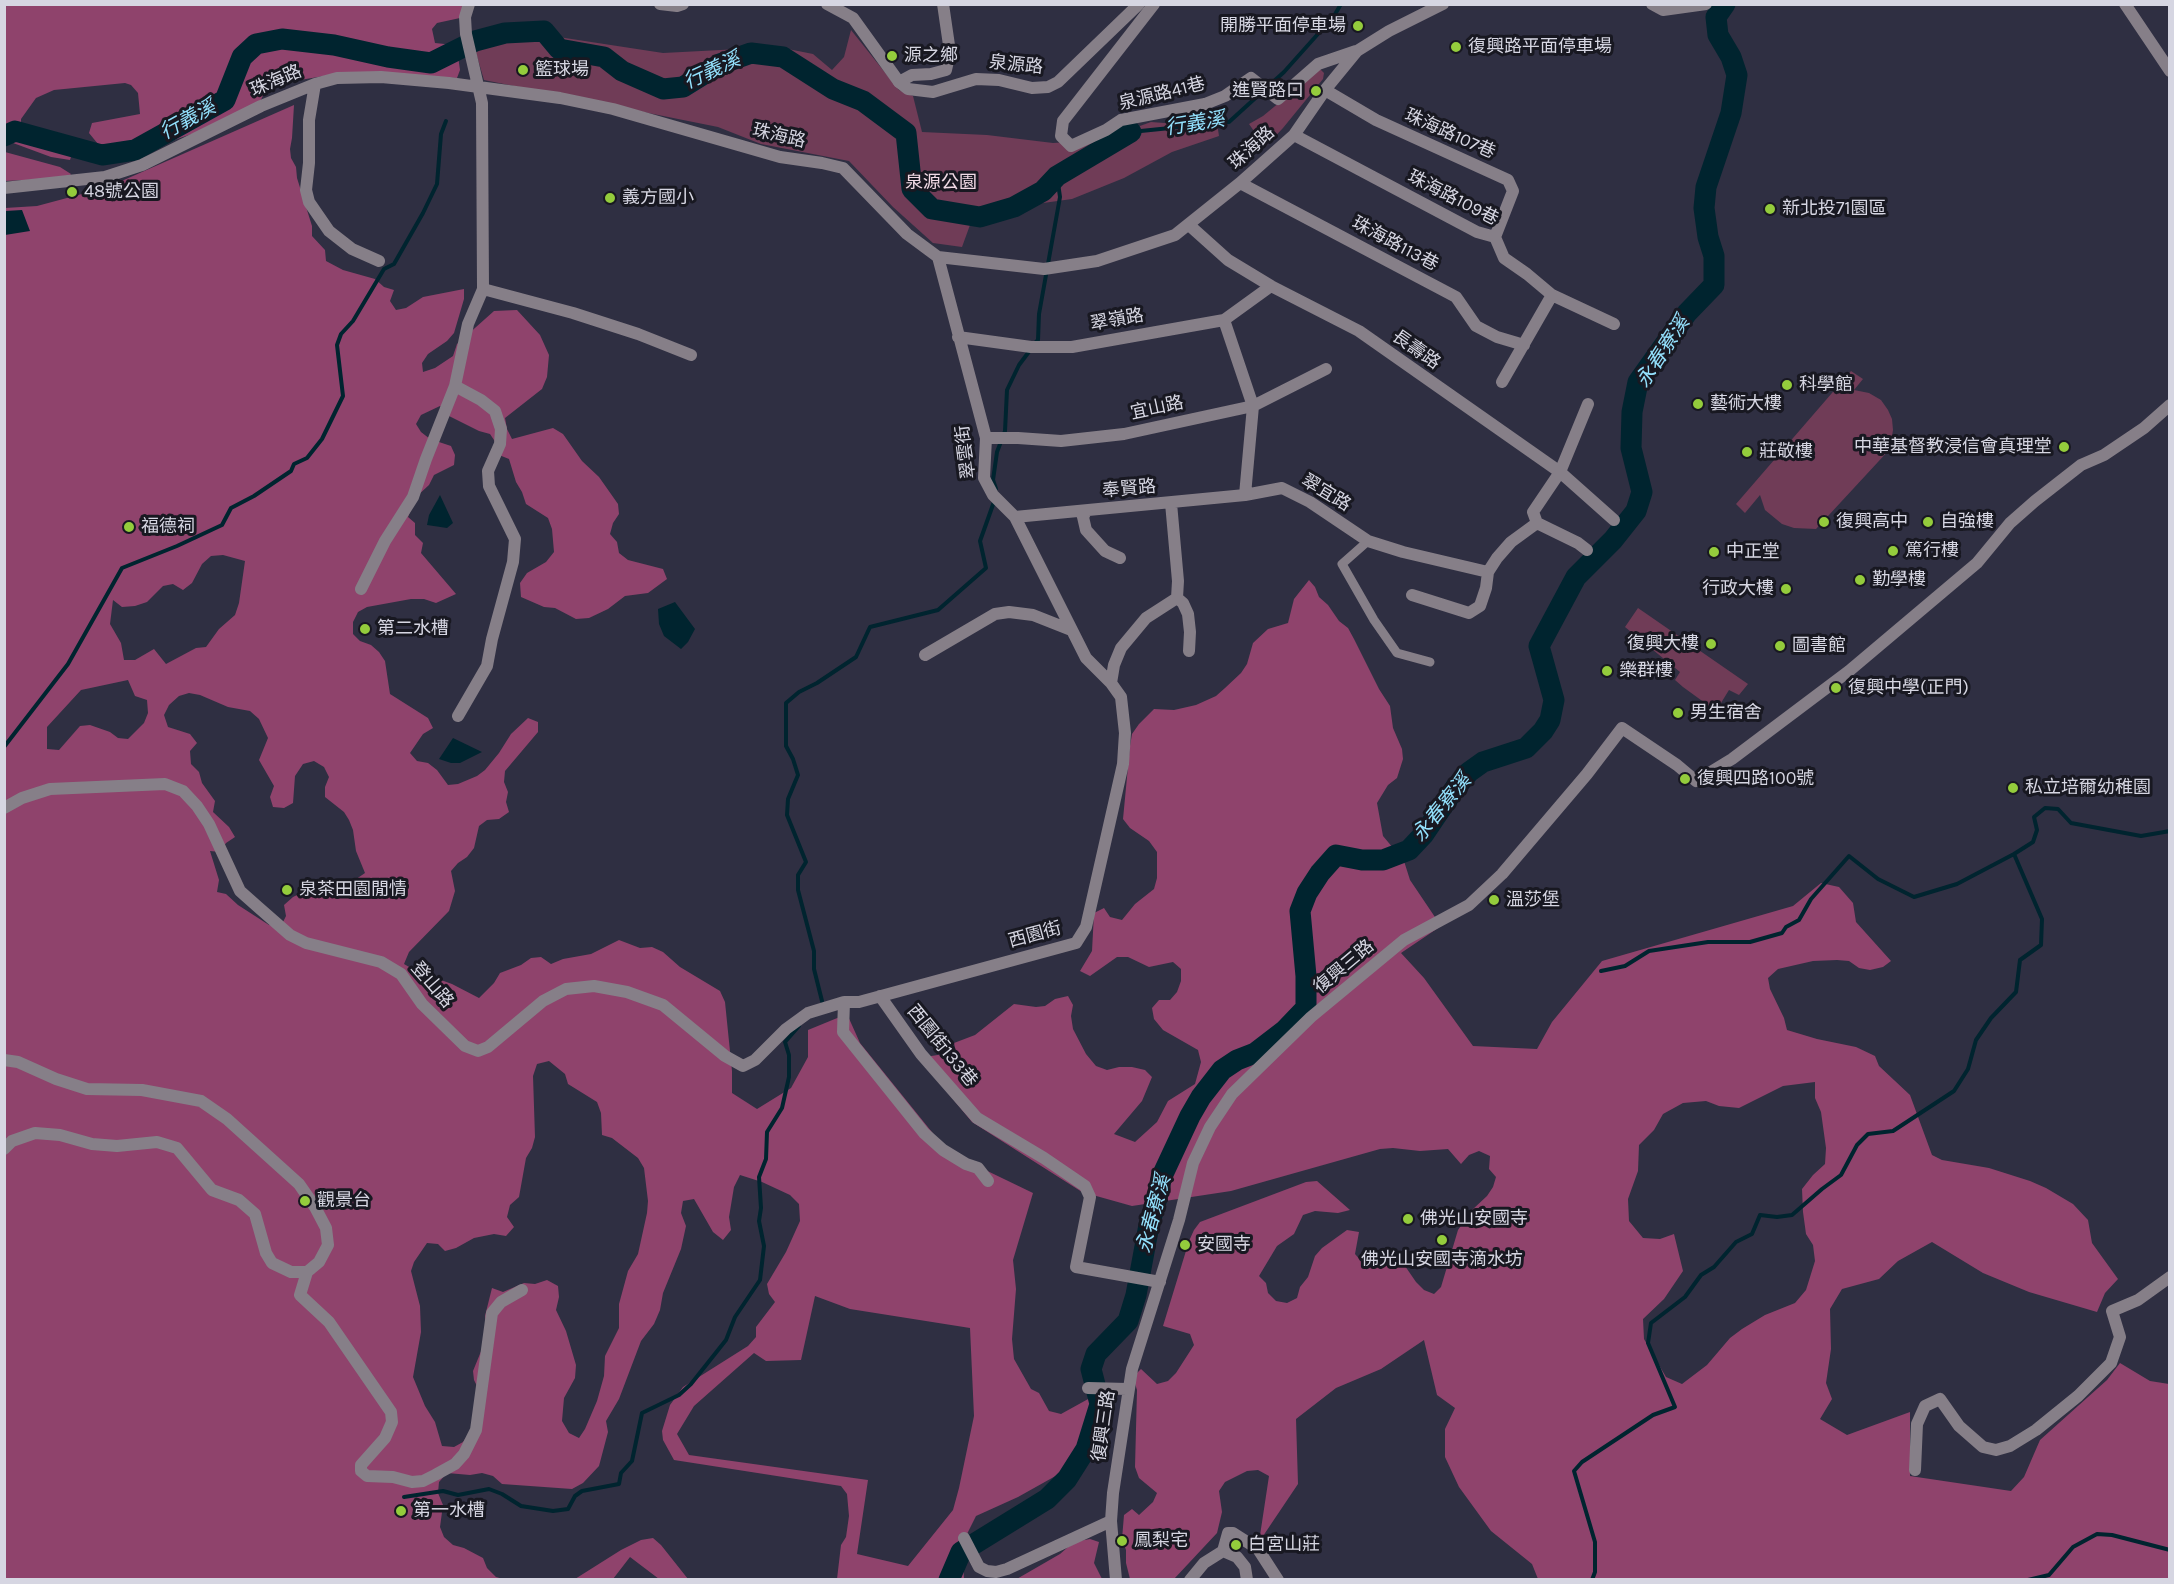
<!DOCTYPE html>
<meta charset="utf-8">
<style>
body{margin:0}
#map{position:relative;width:2174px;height:1584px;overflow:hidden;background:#2f2f42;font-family:Karla,sans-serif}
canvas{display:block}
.frame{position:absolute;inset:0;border:6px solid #d6d6e2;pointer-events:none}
</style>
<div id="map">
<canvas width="2174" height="1584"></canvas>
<div class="frame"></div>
</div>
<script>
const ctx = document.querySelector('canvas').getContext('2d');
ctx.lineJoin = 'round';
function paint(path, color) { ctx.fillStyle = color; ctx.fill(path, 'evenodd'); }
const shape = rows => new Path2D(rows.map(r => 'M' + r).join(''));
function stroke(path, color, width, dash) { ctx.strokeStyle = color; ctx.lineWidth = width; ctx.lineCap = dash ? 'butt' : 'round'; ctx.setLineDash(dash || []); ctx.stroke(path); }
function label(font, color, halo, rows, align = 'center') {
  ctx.font = font + ' Karla,"Noto Sans TC",sans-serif'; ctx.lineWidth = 6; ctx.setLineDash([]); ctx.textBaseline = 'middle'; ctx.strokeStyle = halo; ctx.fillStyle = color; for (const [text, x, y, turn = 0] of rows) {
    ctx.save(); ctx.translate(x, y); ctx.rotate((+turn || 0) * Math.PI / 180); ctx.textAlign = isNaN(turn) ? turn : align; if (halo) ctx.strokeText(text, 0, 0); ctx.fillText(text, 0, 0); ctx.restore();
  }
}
paint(shape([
 [532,27,552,36,663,53,778,47,813,54,832,70,844,57,851,30,899,90,913,96,922,132,987,135,1053,143,1101,140,1151,122,1191,125,1217,123,1219,136,1172,152,1124,178,1072,199,1007,208,970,225,962,247,933,243,893,207,849,161,761,144,718,127,484,80,471,36],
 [1320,69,1324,73,1323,79,1283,128,1265,147,1249,124,1263,116],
 [1851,371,1863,379,1854,390,1869,393,1881,400,1888,410,1892,419,1893,430,1890,449,1816,529,1794,528,1782,524,1765,510,1760,495,1745,513,1736,504],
 [1638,608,1748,684,1739,695,1729,690,1716,711,1683,687,1675,680,1680,672,1625,627]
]), '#703c57');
paint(shape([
 [4,5,473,5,460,18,437,23,432,29,435,43,454,45,458,56,460,70,457,78,336,74,294,81,275,78,269,82,260,102,213,127,159,145,115,146,98,144,89,133,92,123,140,114,138,93,131,85,125,83,54,90,36,98,21,119,21,125,26,130,65,142,72,154,70,160,51,157,5,140],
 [294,105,292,138,290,149,291,158,296,167,297,178,312,226,312,236,325,250,326,261,343,270,375,279,384,287,394,290,390,301,396,310,406,308,423,297,464,289,464,299,454,333,447,341,428,354,422,363,423,372,435,368,453,356,457,344,494,311,517,310,540,335,549,355,547,377,542,389,505,418,507,429,512,439,553,428,563,434,582,461,599,477,618,504,619,514,613,523,610,534,617,542,619,553,628,560,663,569,667,579,648,593,625,596,608,609,589,618,576,619,555,608,544,607,521,597,520,583,527,573,546,562,554,552,552,529,548,518,526,504,522,492,516,482,509,459,499,455,496,443,490,434,479,431,449,416,440,406,421,415,416,424,421,432,430,439,451,446,455,455,454,465,434,475,429,485,416,497,408,517,415,523,415,535,423,543,421,553,456,594,436,603,424,599,411,599,367,607,358,612,353,622,353,634,360,641,371,645,379,652,385,661,390,694,428,718,433,728,423,734,410,753,417,761,428,763,437,770,448,785,458,784,477,776,485,770,499,753,511,734,528,718,538,722,538,732,505,771,504,782,508,792,506,802,509,812,499,819,487,820,479,826,474,848,467,857,458,863,451,871,455,891,449,911,409,952,404,964,416,971,452,984,479,998,494,983,500,973,521,965,531,958,541,957,551,964,563,959,591,954,619,940,640,948,652,947,663,952,680,967,720,991,725,1002,732,1071,732,1093,757,1109,791,1088,808,1057,808,1030,847,1014,860,1043,948,1152,1033,1193,1013,1260,1016,1289,1012,1339,1014,1359,1031,1389,1039,1393,1049,1411,1061,1414,1099,1393,1111,1400,1105,1421,1097,1431,1096,1452,1089,1460,1079,1467,1068,1469,1018,1497,976,1516,962,1544,964,1579,837,1579,841,1545,846,1537,849,1516,847,1494,841,1486,674,1460,663,1440,662,1431,670,1405,683,1387,748,1346,756,1337,756,1327,775,1302,769,1294,767,1284,786,1252,800,1221,799,1204,790,1195,762,1182,740,1175,734,1187,729,1217,731,1230,723,1240,713,1232,694,1199,683,1201,681,1213,686,1226,681,1249,663,1293,660,1310,654,1324,641,1341,619,1399,606,1421,608,1432,599,1466,583,1483,572,1489,502,1484,493,1476,482,1473,470,1475,447,1473,439,1482,438,1493,443,1505,440,1527,444,1537,453,1545,464,1548,483,1558,487,1568,496,1577,503,1579,5,1580,5,208,37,206,108,187],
 [223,555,245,561,239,603,235,615,219,629,206,647,196,648,166,664,154,649,135,660,124,660,121,643,110,624,113,600,122,607,135,606,147,602,163,586,173,584,183,590,192,583,202,564,211,556],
 [128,680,135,696,147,700,148,713,144,723,128,739,118,738,110,732,90,725,80,726,59,750,47,749,47,727,81,690],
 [189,693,200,695,228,707,250,711,259,719,268,738,259,760,274,786,270,797,273,807,284,808,293,803,295,776,303,764,314,761,324,767,329,777,325,787,325,797,344,812,349,820,353,830,356,851,365,873,346,886,326,894,303,892,293,897,284,905,286,916,281,926,269,925,238,905,226,894,217,892,219,880,210,851,220,852,226,843,235,837,229,827,213,812,215,801,202,783,199,772,191,764,190,751,197,743,190,734,168,727,164,715,169,705,179,696],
 [549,1061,565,1074,568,1084,597,1102,601,1113,602,1135,612,1138,638,1158,644,1168,648,1201,647,1213,638,1254,628,1271,619,1304,619,1328,605,1356,604,1376,597,1401,585,1429,579,1438,569,1433,562,1421,564,1398,575,1378,576,1365,566,1331,556,1310,559,1297,558,1286,547,1280,535,1284,524,1283,503,1292,492,1288,485,1316,486,1328,482,1349,473,1371,474,1380,479,1390,477,1423,463,1442,454,1447,442,1446,435,1422,425,1406,413,1377,421,1332,420,1306,411,1271,414,1262,427,1243,438,1244,445,1251,456,1248,474,1238,494,1234,506,1236,514,1227,507,1217,510,1205,519,1197,526,1158,532,1148,535,1137,533,1076,537,1064],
 [815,1296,850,1309,970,1328,974,1416,959,1488,953,1510,908,1566,857,1554,868,1480,689,1455,677,1434,694,1406,754,1353,766,1361,801,1360],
 [5,152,60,167,71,174,68,178,5,181],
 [1309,580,1315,587,1319,597,1328,605,1339,621,1348,628,1354,639,1379,689,1390,706,1393,728,1402,749,1403,759,1397,778,1388,785,1377,803,1383,836,1404,861,1410,880,1441,926,1401,953,1424,978,1473,1046,1537,1049,1552,1022,1602,961,1793,906,1821,883,1839,887,1853,903,1856,922,1891,961,1883,967,1870,970,1859,968,1849,961,1837,960,1813,961,1778,969,1768,978,1770,989,1784,1018,1787,1030,1817,1039,1856,1047,1875,1056,1879,1066,1910,1095,1932,1155,1942,1160,1989,1168,2030,1181,2046,1188,2073,1204,2088,1220,2092,1243,2118,1279,2105,1293,2097,1312,2029,1292,1983,1273,1932,1242,1898,1261,1879,1279,1842,1289,1830,1309,1831,1349,1826,1383,1832,1399,1820,1419,1847,1435,1910,1412,1910,1476,2011,1491,2024,1477,2040,1440,2107,1380,2120,1363,2150,1381,2169,1384,2169,1579,1538,1579,1532,1564,1491,1531,1459,1487,1445,1457,1445,1429,1455,1408,1437,1395,1424,1340,1381,1369,1336,1388,1296,1419,1298,1484,1259,1542,1269,1476,1258,1470,1247,1471,1225,1482,1219,1491,1222,1512,1217,1533,1174,1579,1130,1579,1126,1563,1126,1550,1122,1539,1124,1515,1132,1509,1139,1515,1153,1502,1157,1493,1139,1478,1135,1467,1137,1390,1133,1377,1141,1369,1157,1384,1168,1381,1176,1373,1194,1345,1190,1334,1163,1326,1189,1241,1194,1230,1200,1222,1306,1182,1317,1181,1350,1210,1338,1213,1315,1211,1303,1215,1294,1234,1277,1246,1259,1276,1266,1283,1268,1293,1276,1301,1287,1303,1297,1298,1300,1287,1308,1277,1315,1256,1322,1248,1347,1230,1359,1232,1355,1254,1362,1262,1374,1265,1385,1266,1394,1263,1405,1266,1416,1282,1424,1290,1434,1294,1441,1287,1458,1230,1472,1210,1487,1196,1493,1187,1496,1177,1489,1169,1490,1156,1479,1151,1469,1155,1461,1164,1448,1149,1420,1151,1393,1148,1380,1149,1231,1191,1132,1206,1082,1192,972,1122,919,1058,956,1052,954,1043,975,1035,1014,1004,1036,1007,1045,1006,1055,999,1068,996,1073,1005,1071,1016,1073,1029,1086,1054,1096,1066,1107,1070,1119,1067,1132,1067,1145,1070,1152,1077,1142,1101,1114,1134,1135,1142,1157,1122,1168,1101,1195,1084,1201,1062,1198,1050,1163,1030,1154,1019,1152,1008,1159,1000,1170,1000,1177,992,1181,981,1181,969,1173,962,1149,967,1128,957,1117,957,1090,976,1080,971,1092,951,1094,913,1104,908,1110,917,1122,920,1135,904,1154,889,1157,878,1157,852,1149,841,1130,828,1123,819,1130,746,1132,734,1139,724,1154,709,1174,710,1196,705,1216,696,1225,688,1241,673,1247,664,1253,643,1268,629,1288,623,1294,599],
 [1815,1082,1815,1098,1821,1112,1826,1148,1825,1164,1813,1175,1802,1189,1803,1212,1806,1234,1813,1245,1815,1261,1806,1290,1795,1303,1765,1315,1742,1329,1730,1338,1707,1365,1682,1384,1666,1377,1644,1339,1643,1319,1664,1299,1683,1271,1674,1234,1660,1239,1643,1238,1629,1221,1628,1199,1638,1171,1639,1145,1654,1130,1663,1114,1683,1103,1706,1101,1719,1106,1739,1108,1783,1086],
 [653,1538,661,1545,688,1579,659,1579,630,1557,613,1579,575,1579,621,1550,641,1540],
 [1090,1539,1099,1542,1094,1563,1102,1579,1015,1580,1060,1554,1068,1547,1079,1541]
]), '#8f436c');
paint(shape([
 [22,210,30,231,5,235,5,211],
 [440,495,453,523,447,528,427,525,429,515],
 [675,602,695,629,688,642,681,649,664,636,659,624,658,609],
 [453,738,482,752,460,763,451,763,439,759]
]), '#00242f');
stroke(shape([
 [1131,132,1229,122,1284,72,1334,16,1341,4],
 [1035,343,1038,340,1039,314,1060,197,1057,176],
 [996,489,993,480,997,452,1005,431,1007,390,1019,365,1031,349],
 [4,747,68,664,122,568,177,546,222,525,231,508,254,496,291,471,294,464,307,458,322,439,343,396,337,345,341,334,353,321,384,269,394,264,423,213,437,184,441,134,446,121],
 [1601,971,1625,966,1649,951,1708,942,1750,942,1782,933,1786,927,1799,920,1811,899,1849,856,1878,879,1914,897,1957,884,2014,854,2033,842,2037,830,2034,817,2045,808,2058,809,2071,823,2141,836,2170,831],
 [822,1001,814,969,814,951,798,890,798,875,806,862,787,815,788,799,798,775,793,759,786,746,786,703,799,692,817,683,856,657,870,627,938,610,986,568,980,541,995,499],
 [404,1497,443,1491,458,1495,489,1489,502,1494,521,1506,553,1511,568,1509,575,1496,582,1491,619,1484,621,1473,632,1461,642,1413,679,1395,691,1384,726,1340,735,1317,760,1280,764,1246,759,1221,761,1208,759,1177,766,1159,767,1132,782,1108,789,1077,789,1055,785,1042,799,1026],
 [1592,1580,1595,1572,1595,1542,1574,1471,1582,1462,1653,1415,1675,1407,1648,1343,1651,1323,1685,1297,1701,1275,1714,1267,1736,1242,1752,1234,1760,1215,1777,1217,1792,1215,1822,1189,1841,1175,1857,1145,1868,1134,1893,1131,1954,1091,1968,1069,1976,1040,1991,1018,2016,992,2020,960,2041,945,2042,919,2014,854],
 [2028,1580,2049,1575,2073,1547,2097,1534,2112,1535,2170,1550]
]), '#00242f', 4);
stroke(shape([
 [4,136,15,131,102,155,135,150,225,100,242,57,256,44,282,39,334,45,388,57,431,63,475,41,505,33,544,31,559,49,604,57,622,71,663,89,683,87,720,64,751,53,783,57,833,89,863,101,906,133,912,189,932,209,980,217,1014,207,1043,191,1057,176,1131,132],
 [949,1580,961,1552,1047,1499,1067,1479,1086,1449,1100,1404,1091,1369,1096,1354,1128,1321,1136,1295,1149,1225,1156,1202,1162,1176,1190,1116,1201,1097,1222,1070,1237,1060,1255,1053,1285,1030,1306,1008,1306,976,1300,911,1307,893,1320,873,1336,855,1362,860,1383,860,1409,850,1424,834,1455,788,1469,772,1483,762,1526,748,1543,731,1550,720,1554,700,1539,646,1576,577,1613,540,1636,511,1642,492,1631,448,1632,412,1638,382,1687,313,1714,285,1714,256,1708,237,1704,208,1706,187,1731,113,1737,75,1731,57,1718,35,1716,17,1725,4]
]), '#00242f', 21);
stroke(shape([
 [1368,541,1342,564,1374,620,1397,653,1430,662]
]), '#867f88', 9);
stroke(shape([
 [660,4,677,6,683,4],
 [1154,4,1063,121,1061,136,1071,146,1106,130,1121,120,1205,104,1225,96,1251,78,1278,99,1318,64,1356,51],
 [1652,4,1663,10,1706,4],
 [899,82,912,75,931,74,946,70,950,52,943,4],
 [315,84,309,120,309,163,306,190,309,202,329,231,352,249,379,261],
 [1325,90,1376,120,1508,180,1513,191,1495,237],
 [1294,135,1477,232,1495,237,1504,258,1527,274,1552,295,1614,324],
 [1240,183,1456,297,1476,326,1497,337,1524,345],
 [4,188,105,177,142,165,261,106,315,84,337,78,381,77,449,83,560,98,613,109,780,157,822,163,843,168,907,234,938,257,1044,269,1097,261,1175,235,1240,183,1294,135,1325,90,1357,51,1389,31,1443,4],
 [1189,225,1228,260,1271,286,1359,331,1560,472,1614,520],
 [483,289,573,313,638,334,691,355],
 [1224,320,1253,406,1245,495],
 [958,337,1031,347,1072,347,1224,320,1271,286],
 [1502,382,1552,295],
 [986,438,1018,438,1061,441,1124,434,1253,406,1326,369],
 [1086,511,1083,517,1086,530,1105,551,1120,558],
 [1015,517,1245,495,1282,488,1310,502,1368,541,1403,552,1488,572],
 [1587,550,1578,543,1537,523,1533,512,1560,472,1588,404],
 [361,589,385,541,413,497,426,459,455,386],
 [1412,595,1469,613,1480,606,1486,588,1488,572,1497,558,1511,542,1537,523],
 [1177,598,1183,603,1188,614,1190,632,1189,651],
 [925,655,995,614,1009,612,1033,615,1071,630],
 [1111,683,1114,665,1121,648,1146,618,1177,598,1178,581,1171,503],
 [458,716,487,666,492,639,513,562,515,539,489,486,488,471,500,444,501,429,495,411,481,400,455,386,468,324,483,289,482,103,466,34,465,17,469,4],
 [4,808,22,798,50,789,165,784,183,791,197,806,209,824,240,891,258,907,290,935,306,943,381,962,401,974,422,1004,465,1046,478,1051,488,1047,543,1001,566,989,594,986,627,992,663,1005,725,1056,743,1066,755,1060,786,1029,808,1013,844,1002,859,1002,1076,943,1086,927,1123,764,1125,733,1121,697,1111,683,1086,658,1015,517,993,495,984,478,986,438,938,257],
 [880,996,921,1054,977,1118,1044,1158,1085,1186,1090,1197,1076,1267,1160,1282],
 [844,1002,843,1032,924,1133,943,1150,966,1164,978,1168,988,1181],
 [4,1060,18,1062,56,1079,87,1089,142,1090,201,1101,227,1119,299,1184,315,1207,326,1228,328,1245,319,1262,307,1272,291,1272,272,1263,266,1253,255,1214,239,1200,212,1190,177,1148,157,1142,117,1146,92,1144,60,1135,35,1133,12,1141,4,1149],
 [307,1272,300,1295,329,1322,391,1412,392,1422,385,1438,361,1465,361,1471,367,1476,393,1477,412,1482,423,1481,435,1475,455,1464,464,1454,476,1430,492,1313,501,1302,522,1290],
 [1088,1388,1127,1389],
 [1915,1470,1917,1424,1925,1406,1940,1399,1959,1426,1983,1447,1996,1450,2010,1446,2036,1430,2078,1396,2111,1363,2120,1337,2112,1311,2138,1300,2170,1277],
 [964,1538,979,1567,987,1571,996,1572,1007,1569,1111,1521],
 [1223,1551,1228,1533,1233,1533,1258,1549,1278,1580],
 [1116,1580,1111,1521,1113,1493,1132,1369,1179,1220,1193,1163,1210,1127,1232,1094,1311,1017,1404,940,1469,905,1502,874,1587,774,1622,728,1677,765,1696,781,1732,759,1849,671,1977,563,2010,523,2035,501,2081,465,2104,455,2144,428,2170,405],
 [1190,1580,1204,1563,1223,1551,1237,1557,1245,1567,1247,1580]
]), '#867f88', 12);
stroke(shape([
 [827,4,853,18,899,82,908,89,933,92,976,79,999,80,1032,88,1048,87,1058,82,1139,4],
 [2125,4,2170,71]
]), '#867f88', 12);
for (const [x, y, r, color] of [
 [1358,26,6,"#94cc3c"],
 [1456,47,6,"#94cc3c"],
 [892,56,6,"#94cc3c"],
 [523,70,6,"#94cc3c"],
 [1316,91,6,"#94cc3c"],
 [72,192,6,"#94cc3c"],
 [610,198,6,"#94cc3c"],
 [1770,209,6,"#94cc3c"],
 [1787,385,6,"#94cc3c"],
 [1698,404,6,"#94cc3c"],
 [2064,447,6,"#94cc3c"],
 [1747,452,6,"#94cc3c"],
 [1824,522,6,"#94cc3c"],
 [1928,522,6,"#94cc3c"],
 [129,527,6,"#94cc3c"],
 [1893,551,6,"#94cc3c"],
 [1714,552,6,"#94cc3c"],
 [1860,580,6,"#94cc3c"],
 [1786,589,6,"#94cc3c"],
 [365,629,6,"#94cc3c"],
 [1711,644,6,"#94cc3c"],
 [1780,646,6,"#94cc3c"],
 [1607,671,6,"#94cc3c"],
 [1836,688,6,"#94cc3c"],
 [1678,713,6,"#94cc3c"],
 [1685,779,6,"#94cc3c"],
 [2013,788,6,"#94cc3c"],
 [287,890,6,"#94cc3c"],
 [1494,900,6,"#94cc3c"],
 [305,1201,6,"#94cc3c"],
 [1408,1219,6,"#94cc3c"],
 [1442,1240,6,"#94cc3c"],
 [1185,1245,6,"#94cc3c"],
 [401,1511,6,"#94cc3c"],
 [1122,1541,6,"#94cc3c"],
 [1236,1545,6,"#94cc3c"]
]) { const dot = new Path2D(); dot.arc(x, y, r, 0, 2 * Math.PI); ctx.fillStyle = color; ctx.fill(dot); stroke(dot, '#181821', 2); }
label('18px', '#d6d6e2', '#181821', [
 ["開勝平面停車場",1346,26,"right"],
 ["復興路平面停車場",1468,47],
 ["源之鄉",904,56],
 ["籃球場",535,70],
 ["進賢路口",1304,91,"right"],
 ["48號公園",84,192],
 ["義方國小",622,198],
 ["新北投71園區",1782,209],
 ["科學館",1799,385],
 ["藝術大樓",1710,404],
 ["中華基督教浸信會真理堂",2052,447,"right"],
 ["莊敬樓",1759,452],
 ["復興高中",1836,522],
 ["自強樓",1940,522],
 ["福德祠",141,527],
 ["篤行樓",1905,551],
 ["中正堂",1726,552],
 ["勤學樓",1872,580],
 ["行政大樓",1774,589,"right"],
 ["第二水槽",377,629],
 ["復興大樓",1699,644,"right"],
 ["圖書館",1792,646],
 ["樂群樓",1619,671],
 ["復興中學(正門)",1848,688],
 ["男生宿舍",1690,713],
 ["復興四路100號",1697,779],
 ["私立培爾幼稚園",2025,788],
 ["泉茶田園閒情",299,890],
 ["溫莎堡",1506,900],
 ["觀景台",317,1201],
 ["佛光山安國寺",1420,1219],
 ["安國寺",1197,1245],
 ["佛光山安國寺滴水坊",1442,1260,"center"],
 ["第一水槽",413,1511],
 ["鳳梨宅",1134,1541],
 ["白宮山莊",1248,1545]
], 'left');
label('18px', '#d6d6e2', '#181821', [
 ["泉源路",1016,65,6],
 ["珠海路",276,81,-23],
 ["泉源路41巷",1162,94,-14],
 ["珠海路107巷",1450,134,24],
 ["珠海路",779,136,13],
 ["珠海路",1252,148,-42],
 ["珠海路109巷",1453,198,27],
 ["珠海路113巷",1395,244,28],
 ["翠嶺路",1117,320,-10],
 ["長壽路",1416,350,35],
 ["宜山路",1157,408,-12],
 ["翠雲街",966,452,-97],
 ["奉賢路",1129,489,-5],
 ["翠宜路",1326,493,31],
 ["西園街",1035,935,-15],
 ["復興三路",1344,967,-40],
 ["登山路",432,985,49],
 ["西園街133巷",942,1046,51],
 ["復興三路",1104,1426,-82]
]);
label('18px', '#f1dae5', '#181821', [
 ["泉源公園",941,183]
]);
label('italic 20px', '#93e1fd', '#181821', [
 ["行義溪",712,71,-25],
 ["行義溪",188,120,-29],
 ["行義溪",1195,124,-9],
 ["永春寮溪",1663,352,-57],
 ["永春寮溪",1442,808,-51],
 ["永春寮溪",1154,1214,-75]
]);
</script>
